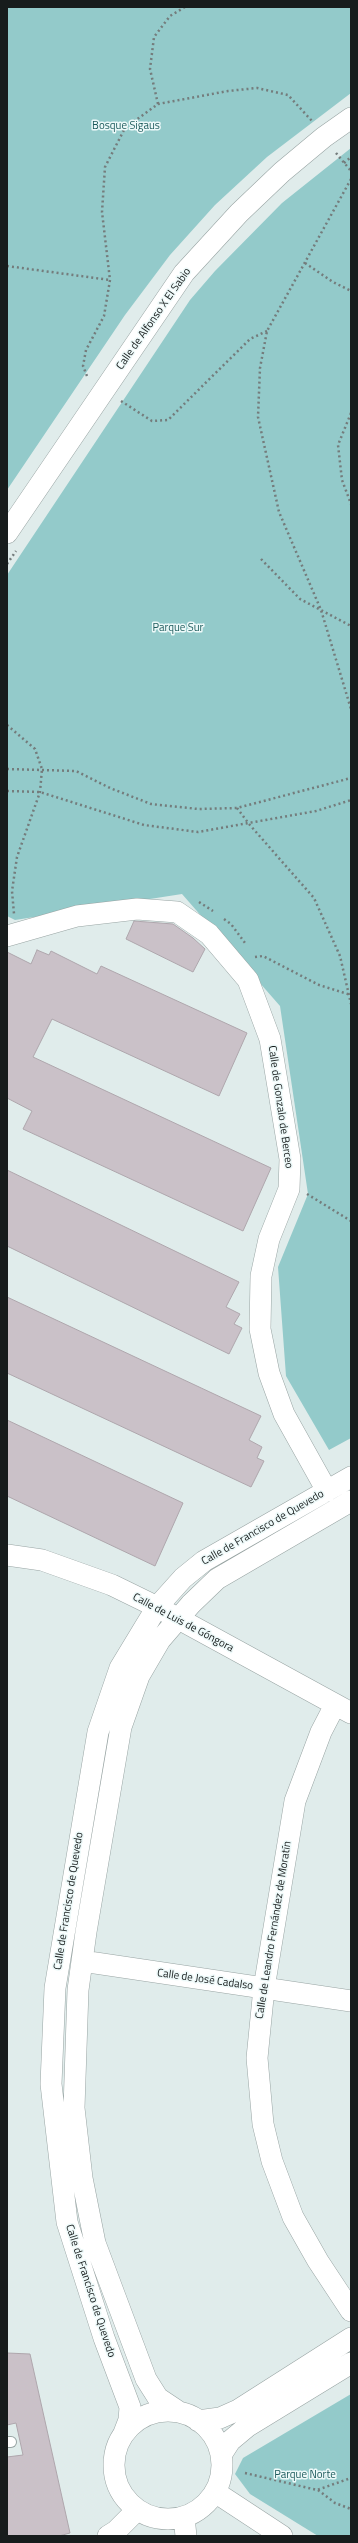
<!DOCTYPE html>
<meta charset="utf-8">
<style>
body{margin:0}
#map{position:relative;width:358px;height:2543px;overflow:hidden;background:#e0eceb;font-family:"Titillium Web",sans-serif}
canvas{display:block}
.frame{position:absolute;inset:0;border:8px solid #171c1c;pointer-events:none}
</style>
<div id="map">
<canvas width="358" height="2543"></canvas>
<div class="frame"></div>
</div>
<script>
const ctx = document.querySelector('canvas').getContext('2d');
ctx.lineJoin = 'round';
function paint(path, color) { ctx.fillStyle = color; ctx.fill(path, 'evenodd'); }
const shape = rows => new Path2D(rows.map(r => 'M' + r).join(''));
function stroke(path, color, width, dash) { ctx.strokeStyle = color; ctx.lineWidth = width; ctx.lineCap = dash ? 'butt' : 'round'; ctx.setLineDash(dash || []); ctx.stroke(path); }
function label(font, color, halo, rows, align = 'center') {
  ctx.font = font + ' "Titillium Web",sans-serif'; ctx.lineWidth = 3; ctx.setLineDash([]); ctx.textBaseline = 'middle'; ctx.strokeStyle = halo; ctx.fillStyle = color; for (const [text, x, y, turn = 0] of rows) {
    ctx.save(); ctx.translate(x, y); ctx.rotate((+turn || 0) * Math.PI / 180); ctx.textAlign = isNaN(turn) ? turn : align; if (halo) ctx.strokeText(text, 0, 0); ctx.fillText(text, 0, 0); ctx.restore();
  }
}
paint(shape([
 [7,7,351,7,351,93,267,157,215,205,170,255,125,315,7,490],
 [351,148,351,1438,329,1450,286,1376,278,1267,308,1194,280,1006,182,894,15,920,7,916,7,575,190,300,215,271,282,203],
 [351,2394,351,2536,318,2536,250,2494,235,2474,243,2458]
]), '#93caca');
const building = shape([
 [134,921,173,924,193,938,205,949,193,972,126,939,134,921],
 [37,950,49,955,51,951,97,974,101,966,247,1033,219,1096,52,1019,33,1057,271,1168,243,1231,23,1129,32,1111,7,1098,7,952,31,964,37,950],
 [7,1170,239,1282,226,1307,240,1314,234,1324,242,1328,229,1354,7,1246,7,1170],
 [7,1297,261,1416,249,1440,262,1447,257,1458,264,1461,251,1487,7,1373,7,1297],
 [7,1420,183,1503,155,1566,7,1496,7,1420],
 [7,2353,30,2354,70,2533,59,2536,7,2536,7,2457,23,2455,16,2423,7,2425,7,2353]
]);
paint(building, '#cac1c8');
stroke(building, '#aea6ac', 1);
const service = shape([
 [7,2442,11,2442]
]);
const minor = shape([
 [7,533,184,273,239,213,282,172,324,137,351,118],
 [7,936,77,916,137,909,177,912,209,934,248,980,270,1039,290,1159,289,1189,269,1239,261,1276,260,1329,269,1373,284,1414,327,1491],
 [7,1555,42,1560,112,1585,157,1607,351,1713],
 [335,1705,321,1732,295,1801,264,1988,257,2058,263,2124,272,2161,293,2217,318,2261,351,2311],
 [82,1961,351,2001],
 '114 2465a54 54 0 1 1 108 0a54 54 0 1 1-108 0Z',
 [179,2412,158,2398,146,2379,95,2243,82,2178,74,2108,78,1990,86,1932,121,1727,139,1676,160,1640,191,1604,217,1579,351,1501],
 [198,2421,220,2418,238,2410,351,2338],
 [124,2433,129,2420,130,2407,104,2338,67,2222,51,2084,55,1988,98,1732,120,1668,157,1607,183,1578,204,1561,351,1477],
 [221,2455,230,2441,248,2426,351,2363],
 [215,2492,282,2536],
 [184,2517,186,2536],
 [108,2536,116,2531,137,2510]
]);
stroke(service, '#98a4a3', 12);
stroke(minor, '#98a4a3', 22);
stroke(shape([
 [158,104,150,69,154,37,170,16,185,7],
 [336,153,351,171],
 [344,163,351,157],
 [351,179,267,331,260,368,258,417,279,512,321,610,351,709],
 [305,263,333,282,351,291],
 [7,266,110,280],
 [87,376,83,366,86,350,104,316,110,280,102,212,105,167,125,128,158,104,228,91,257,88,288,95,312,121],
 [121,401,152,421,168,420,250,339,267,331],
 [351,413,338,445,342,480,351,504],
 [261,559,300,599,351,626],
 [7,564,16,551],
 [7,725,35,749,42,769,40,792,17,857,12,891,14,914],
 [7,769,76,771,110,788,151,804,198,809,237,808,351,778],
 [7,791,40,792,144,825,198,832,316,811,351,800],
 [237,808,249,824,314,898,340,956,351,1004],
 [199,902,213,911],
 [224,919,231,924,245,943],
 [255,957,263,956,319,985,351,995],
 [307,1194,351,1221],
 [245,2473,317,2490,351,2478],
 [318,2490,335,2503,351,2509]
]), '#747c7c', 2.5, [2, 3]);
stroke(service, '#fff', 10);
stroke(minor, '#fff', 21);
label('11px', '#1b5a5b', '#edf9f9', [
 ["Bosque Sigaus",126,126],
 ["Parque Sur",178,628],
 ["Parque Norte",305,2475]
]);
label('11px', '#171c1c', '#edf9f9', [
 ["Calle de Alfonso X El Sabio",154,319,-55],
 ["Calle de Gonzalo de Berceo",280,1107,82],
 ["Calle de Francisco de Quevedo",263,1528,-30],
 ["Calle de Luis de Góngora",183,1623,28],
 ["Calle de Francisco de Quevedo",69,1901,-81],
 ["Calle de Leandro Fernández de Moratín",274,1930,-81],
 ["Calle de José Cadalso",205,1980,8],
 ["Calle de Francisco de Quevedo",90,2291,72]
]);
</script>
